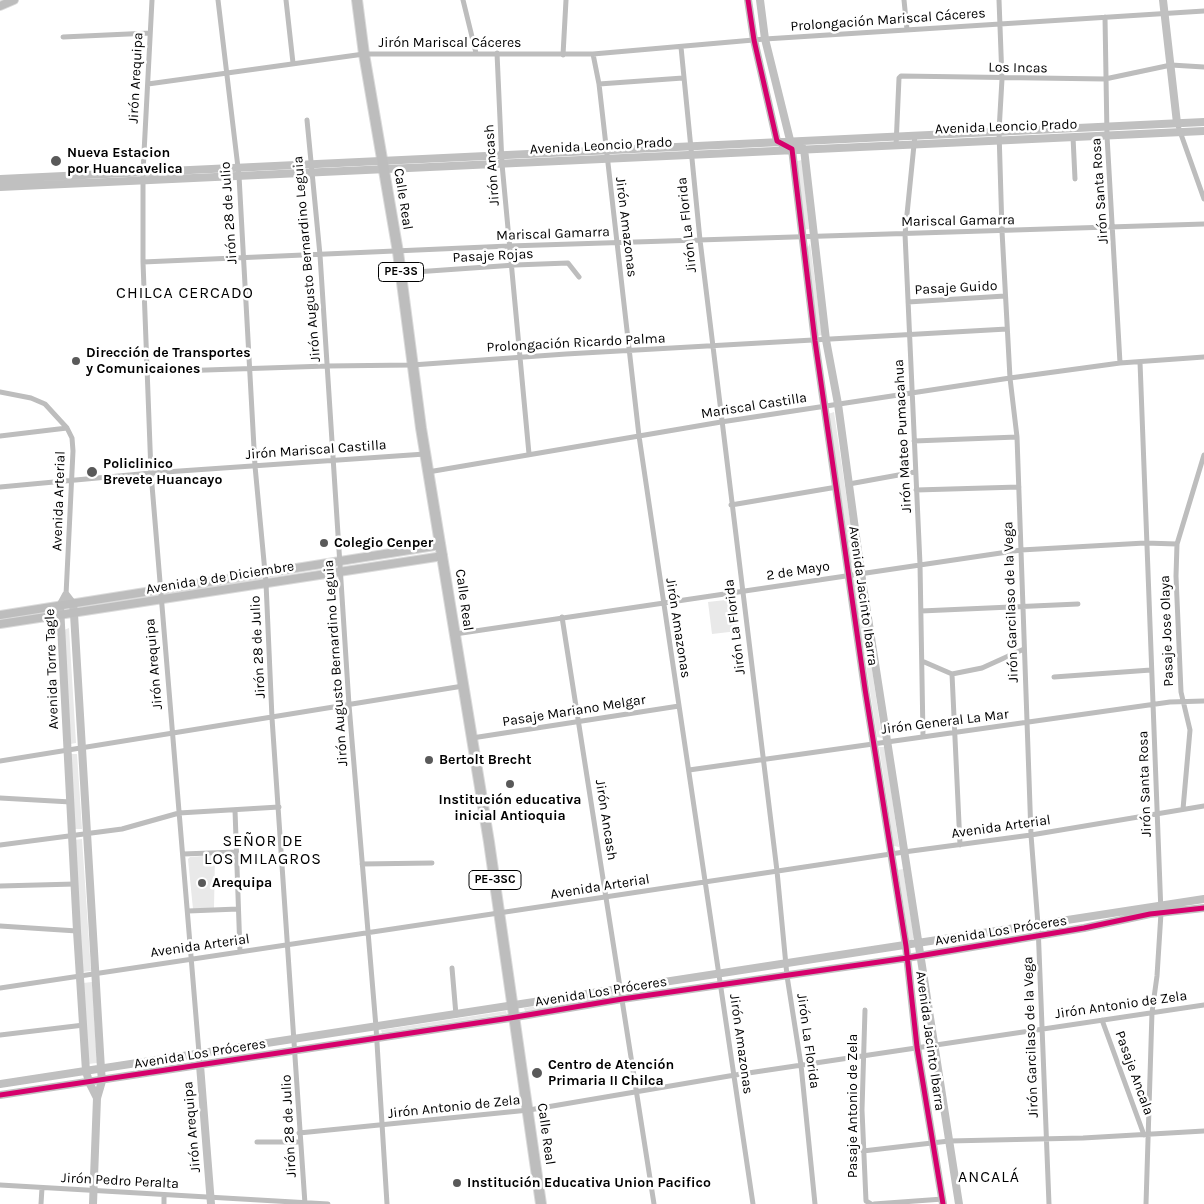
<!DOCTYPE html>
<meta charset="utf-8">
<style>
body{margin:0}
canvas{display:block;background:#fff}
</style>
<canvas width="1204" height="1204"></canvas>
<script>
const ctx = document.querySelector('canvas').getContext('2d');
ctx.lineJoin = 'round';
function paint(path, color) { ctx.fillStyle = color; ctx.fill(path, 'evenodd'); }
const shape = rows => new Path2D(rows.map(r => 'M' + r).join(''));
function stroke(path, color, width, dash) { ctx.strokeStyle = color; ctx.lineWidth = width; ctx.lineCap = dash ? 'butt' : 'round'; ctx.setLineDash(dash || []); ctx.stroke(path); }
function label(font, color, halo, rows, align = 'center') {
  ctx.font = font + ' Karla,sans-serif'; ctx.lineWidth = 5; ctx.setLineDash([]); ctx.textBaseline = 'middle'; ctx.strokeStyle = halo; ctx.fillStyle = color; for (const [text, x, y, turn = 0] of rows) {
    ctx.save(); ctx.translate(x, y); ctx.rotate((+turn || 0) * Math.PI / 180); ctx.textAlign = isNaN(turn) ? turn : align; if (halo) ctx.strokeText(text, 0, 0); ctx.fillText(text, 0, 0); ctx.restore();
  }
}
paint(shape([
 [802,160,809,229,803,230,797,161],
 [810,243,822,335,818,336,806,251],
 [834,412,857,569,852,567,828,414],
 [853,580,859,580,882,738,877,737],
 [734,599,738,631,712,634,708,602],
 [69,628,76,743,70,744,64,630],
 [879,747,885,747,899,847,894,846],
 [70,754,77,754,82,829,74,829],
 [82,839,91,971,82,972,74,840],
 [215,855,214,908,193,909,188,859,190,857],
 [903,869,914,938,912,940,909,940,898,870],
 [92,982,97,1063,88,1064,83,983],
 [614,994,617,997,525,1011,524,1008],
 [506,1011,507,1014,382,1033,381,1030]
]), '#e9e9e9');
const primary = shape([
 [0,6,14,0],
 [0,615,441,545],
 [0,624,443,556]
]);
const highway = shape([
 [357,0,364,54,398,252,421,428,489,842,541,1204]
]);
stroke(primary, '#dbdbdb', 10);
stroke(highway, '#dbdbdb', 12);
stroke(shape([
 [152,0,143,172,143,262,151,473,200,1065],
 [218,0,239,176,255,466,266,583,272,718,305,1204],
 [286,0,293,63],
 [463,0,476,53],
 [904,0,907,30],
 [999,0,1002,79,999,131,1002,231,1010,378,1017,437,1031,835,1038,925,1049,1204],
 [1105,17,1107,136,1120,363],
 [63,37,150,33],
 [681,47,700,240,777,871,787,976,801,1065,815,1204],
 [497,53,502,164,529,454],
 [593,54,599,84,639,436,753,1204],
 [563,55,566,0],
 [148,84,364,54,593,54,765,39,1204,11],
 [599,84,683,78],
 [307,120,320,255,349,705,376,1027,387,1204],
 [1177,123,1204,199],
 [915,135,905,234,920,564,923,736],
 [1073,137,1075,179],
 [896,146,899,78,901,76,1105,79,1171,65,1204,67],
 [143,262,509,246,1204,224],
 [401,273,515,265,568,263,579,277],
 [908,302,1005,296],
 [1140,362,1161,913,1157,976,1152,1012,1146,1204],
 [146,372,327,366,412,365,566,354,1007,329],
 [0,392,31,398,45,404,67,428,72,438,73,451,66,595],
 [0,436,67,428],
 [914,441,1017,437],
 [428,472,721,422,1010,378,1120,363,1204,357],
 [849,484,915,472],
 [0,487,151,473,425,454],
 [916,490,1019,487],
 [731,505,837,487],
 [921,611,1078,604],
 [562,617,654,1204],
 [455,634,1021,550,1145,543,1177,544],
 [922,661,952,674,982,668,1024,649],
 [952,674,960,845],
 [1054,677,1151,670],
 [472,738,679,706],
 [0,761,463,686],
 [689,770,1170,702,1204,701],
 [0,798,71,802],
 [1183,809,1190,730,1181,692,1176,576,1177,544,1204,455],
 [235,810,240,952],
 [0,845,122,829,179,813,279,807],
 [183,854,236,852],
 [362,864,432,863],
 [0,886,75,884],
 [188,911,238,909],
 [0,926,77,931],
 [452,968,456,1015],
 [0,988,904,852,1031,835,1204,806],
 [865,1010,862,1110,866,1201,871,1204],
 [1102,1020,1144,1135],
 [0,1035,84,1025],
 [299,1133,529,1110,735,1075,1204,1005],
 [257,1142,299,1142],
 [863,1151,949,1141,1083,1138,1204,1131],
 [0,1185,328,1204],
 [164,1195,164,1204],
 [41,1204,42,1188],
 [874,1204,943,1199]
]), '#bdbdbd', 5);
stroke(shape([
 [748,0,754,40,777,141,792,149,815,341,865,689,906,946,917,1047,943,1204],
 [760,0,765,39,790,140,804,149,826,340,838,404,861,573,959,1204],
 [1163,0,1177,123],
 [0,179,1204,122],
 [0,187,1204,131],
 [200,1065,211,1204],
 [0,1084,1204,899],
 [0,1095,510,1018,622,999,907,958,1084,928,1150,914,1204,908],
 [93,1204,97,1098,102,1081,101,1069,74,614,73,604,66,595,60,606,77,931,86,1071,89,1082,97,1098]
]), '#c0c0c0', 8);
stroke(primary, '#bdbdbd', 8);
stroke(highway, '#bdbdbd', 10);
stroke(shape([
 [748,0,754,40,777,141,792,149,815,341,865,689,906,946,917,1047,943,1204],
 [0,1095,510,1018,622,999,907,958,1084,928,1150,914,1204,908]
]), '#d6006c', 5);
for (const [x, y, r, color] of [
 [56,161,6,"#595959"],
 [76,361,5,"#595959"],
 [92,472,6,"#595959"],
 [324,543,5,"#595959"],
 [429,760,5,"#595959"],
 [510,784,5,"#595959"],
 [202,883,5,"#595959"],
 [537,1073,6,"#595959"],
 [457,1183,5,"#595959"]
]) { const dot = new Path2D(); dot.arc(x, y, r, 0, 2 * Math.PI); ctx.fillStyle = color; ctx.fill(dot); stroke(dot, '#fff', 2); }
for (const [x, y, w] of [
 [401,272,45],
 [495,880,52]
]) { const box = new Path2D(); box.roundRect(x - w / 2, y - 9.5, w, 19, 4); ctx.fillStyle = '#fff'; ctx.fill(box); stroke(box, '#000', 1); }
label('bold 12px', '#000', null, [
 ["PE-3S",401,272],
 ["PE-3SC",495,880]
]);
label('14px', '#000', '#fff', [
 ["Prolongación Mariscal Cáceres",888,20,-4],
 ["Jirón Mariscal Cáceres",450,43],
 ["Los Incas",1018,68,1],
 ["Jirón Arequipa",136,78,-87],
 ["Avenida Leoncio Prado",1006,127,-2],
 ["Avenida Leoncio Prado",601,146,-3],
 ["Jirón Ancash",492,165,-94],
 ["Jirón Santa Rosa",1100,191,-94],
 ["Calle Real",403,199,81],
 ["Jirón 28 de Julio",229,213,-94],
 ["Mariscal Gamarra",958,221,-1],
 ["Jirón La Florida",687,225,-96],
 ["Jirón Amazonas",626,227,83],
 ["Mariscal Gamarra",553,234,-2],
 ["Pasaje Rojas",493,256,-3],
 ["Jirón Augusto Bernardino Leguia",307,259,-95],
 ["Pasaje Guido",956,288,-3],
 ["Prolongación Ricardo Palma",576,343,-3],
 ["Mariscal Castilla",754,406,-9],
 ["Jirón Mateo Pumacahua",903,436,-93],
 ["Jirón Mariscal Castilla",316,450,-4],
 ["Avenida Arterial",59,501,-88],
 ["2 de Mayo",798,571,-9],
 ["Avenida 9 de Diciembre",220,578,-9],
 ["Avenida Jacinto Ibarra",863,596,82],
 ["Calle Real",464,600,82],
 ["Jirón Garcilaso de la Vega",1011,602,-92],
 ["Jirón La Florida",735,627,-97],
 ["Jirón Amazonas",678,628,81],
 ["Pasaje Jose Olaya",1167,631,-92],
 ["Jirón 28 de Julio",258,647,-93],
 ["Jirón Augusto Bernardino Leguia",336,663,-94],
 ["Jirón Arequipa",154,664,-95],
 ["Avenida Torre Tagle",52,669,-92],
 ["Pasaje Mariano Melgar",574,711,-9],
 ["Jirón General La Mar",945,722,-7],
 ["Jirón Santa Rosa",1145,784,-92],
 ["Jirón Ancash",606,820,81],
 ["Avenida Arterial",1001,827,-8],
 ["Avenida Arterial",600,887,-9],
 ["Avenida Los Próceres",1001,931,-9],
 ["Avenida Arterial",200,946,-8],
 ["Avenida Los Próceres",601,992,-9],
 ["Jirón Antonio de Zela",1121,1005,-8],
 ["Jirón Garcilaso de la Vega",1031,1037,-92],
 ["Jirón La Florida",808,1041,82],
 ["Avenida Jacinto Ibarra",930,1041,82],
 ["Jirón Amazonas",741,1044,82],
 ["Avenida Los Próceres",200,1054,-9],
 ["Pasaje Ancala",1134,1073,70],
 ["Pasaje Antonio de Zela",853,1106,-90],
 ["Jirón Antonio de Zela",454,1107,-6],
 ["Jirón 28 de Julio",289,1126,-93],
 ["Jirón Arequipa",192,1127,-95],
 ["Calle Real",546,1134,82],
 ["Jirón Pedro Peralta",120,1181,3]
]);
label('bold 14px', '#000', '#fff', [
 ["Nueva Estacion",67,153],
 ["por Huancavelica",67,169],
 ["Dirección de Transportes",86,353],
 ["y Comunicaiones",86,369],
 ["Policlinico",103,464],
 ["Brevete Huancayo",103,480],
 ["Colegio Cenper",334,543],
 ["Bertolt Brecht",439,760],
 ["Institución educativa",510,800,"center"],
 ["inicial Antioquia",510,816,"center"],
 ["Arequipa",212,883],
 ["Centro de Atención",548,1065],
 ["Primaria II Chilca",548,1081],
 ["Institución Educativa Union Pacifico",467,1183]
], 'left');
ctx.letterSpacing = '1px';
label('16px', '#000', '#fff', [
 ["CHILCA CERCADO",185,293],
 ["SEÑOR DE",263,841],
 ["LOS MILAGROS",263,859],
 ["ANCALÁ",989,1177]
]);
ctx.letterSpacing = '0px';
</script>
